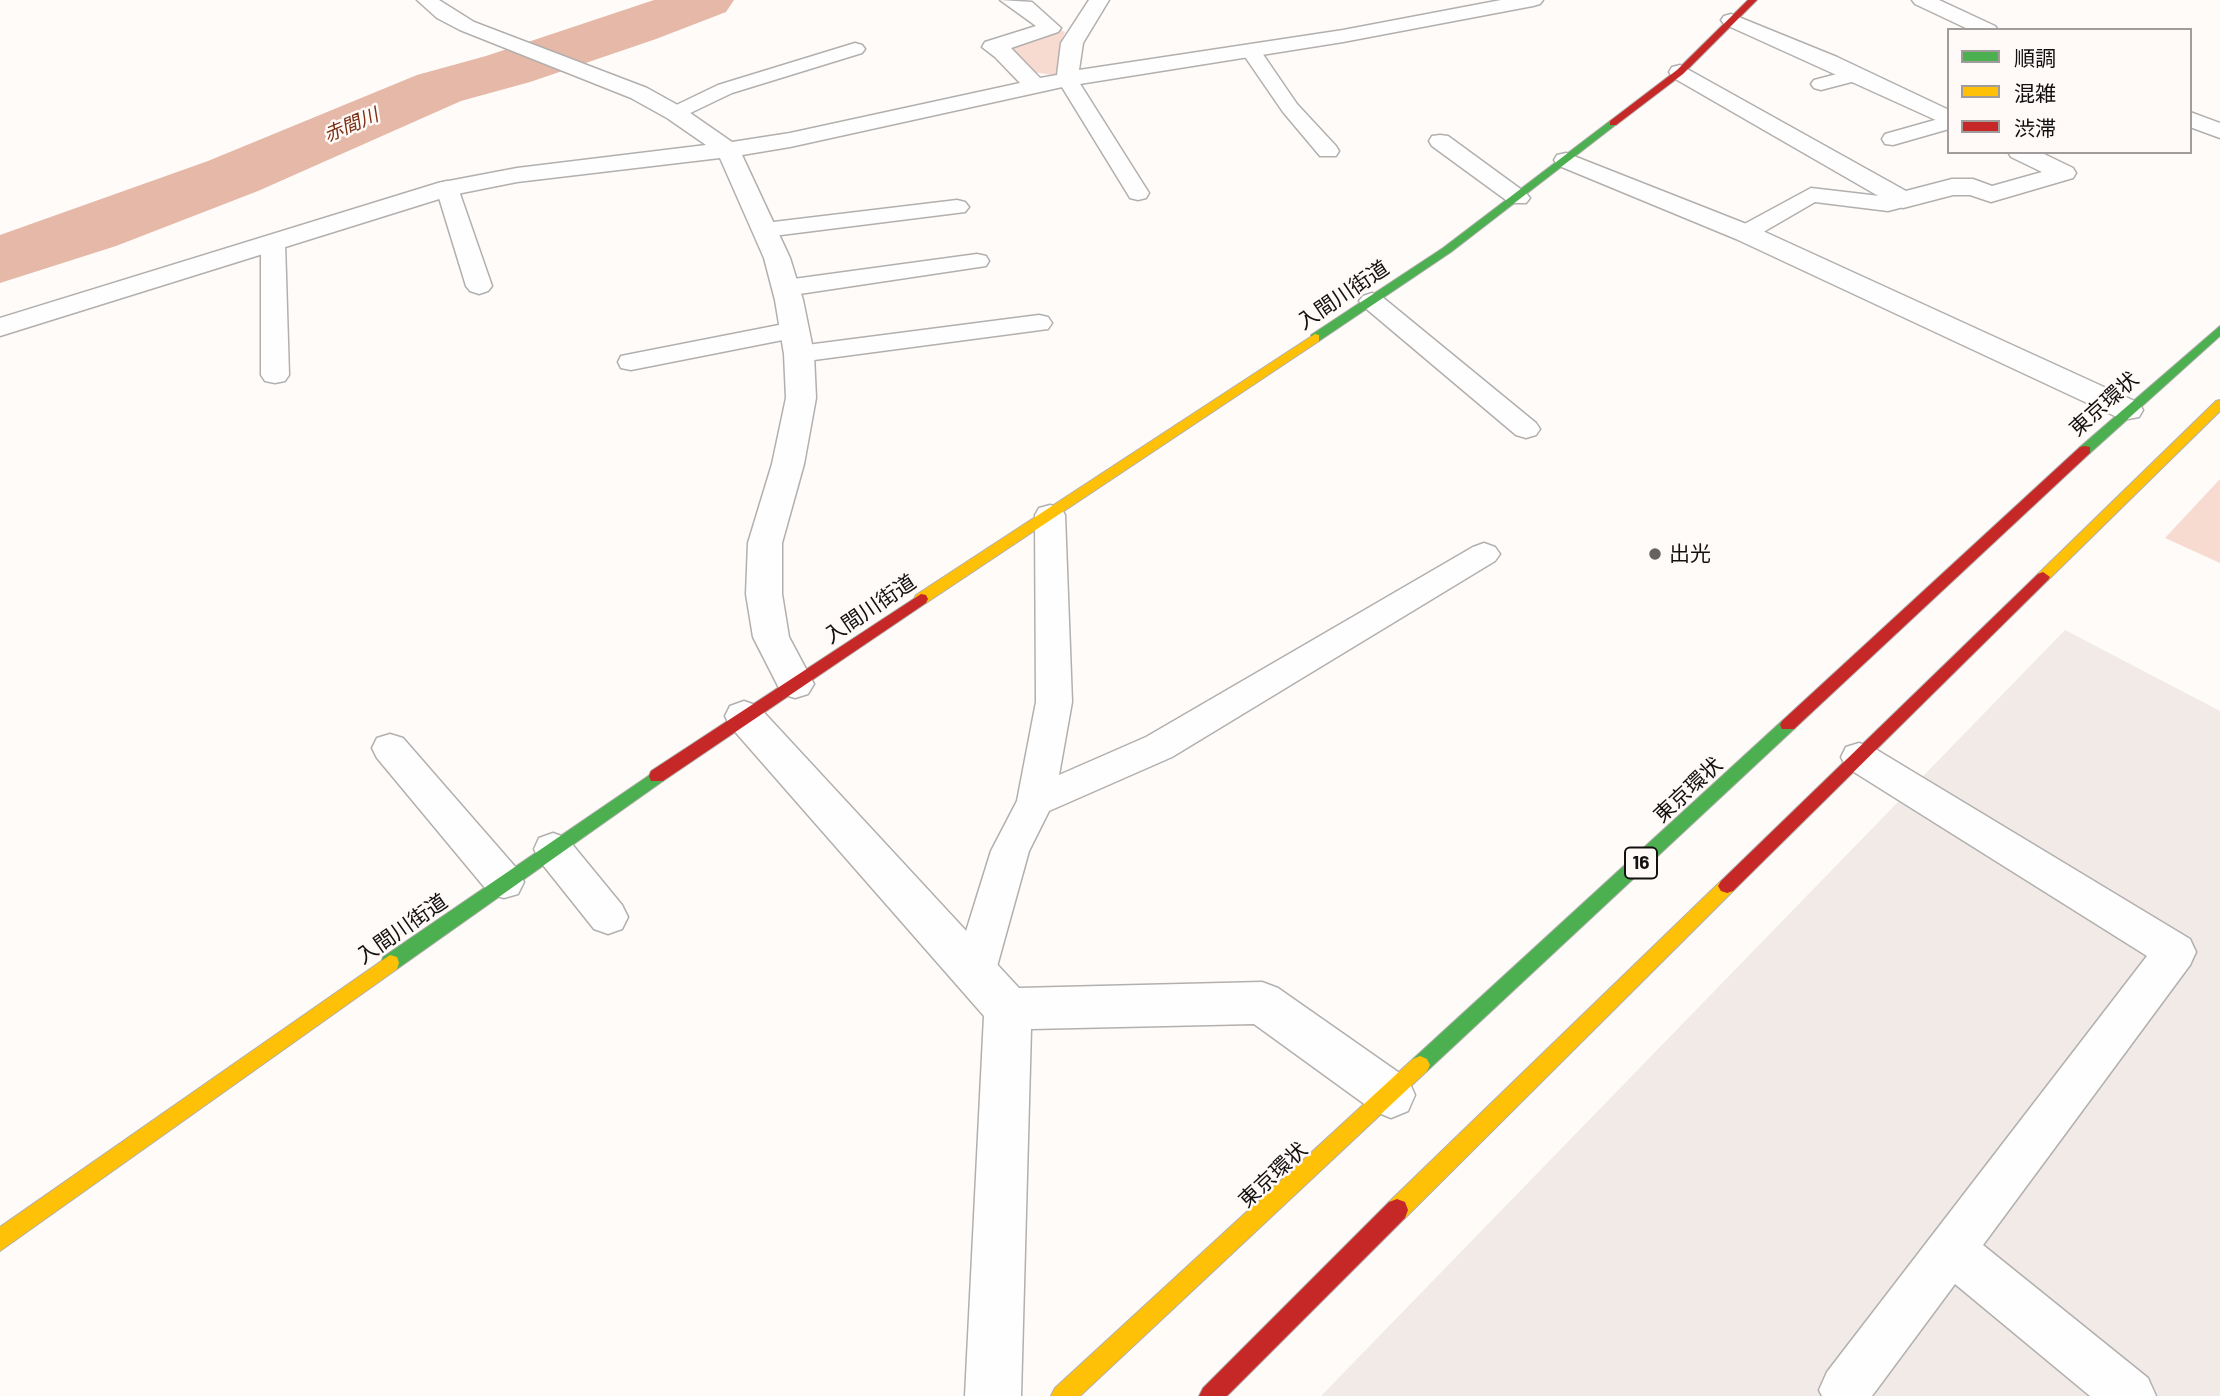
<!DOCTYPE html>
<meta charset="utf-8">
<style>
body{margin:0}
#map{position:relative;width:2220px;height:1396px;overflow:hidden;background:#fefbf9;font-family:Barlow,"Noto Sans JP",sans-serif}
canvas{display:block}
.legend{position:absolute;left:1947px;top:28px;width:245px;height:126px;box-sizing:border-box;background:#fffaf8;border:2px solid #a09c9b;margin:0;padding:9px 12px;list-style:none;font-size:21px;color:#121010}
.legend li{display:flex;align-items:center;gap:14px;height:35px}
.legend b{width:35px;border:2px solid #a09c9b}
</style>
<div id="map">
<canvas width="2220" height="1396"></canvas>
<ul class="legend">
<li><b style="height:9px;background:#4caf50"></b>順調</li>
<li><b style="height:9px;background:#ffc107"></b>混雑</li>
<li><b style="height:9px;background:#c62828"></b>渋滞</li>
</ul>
</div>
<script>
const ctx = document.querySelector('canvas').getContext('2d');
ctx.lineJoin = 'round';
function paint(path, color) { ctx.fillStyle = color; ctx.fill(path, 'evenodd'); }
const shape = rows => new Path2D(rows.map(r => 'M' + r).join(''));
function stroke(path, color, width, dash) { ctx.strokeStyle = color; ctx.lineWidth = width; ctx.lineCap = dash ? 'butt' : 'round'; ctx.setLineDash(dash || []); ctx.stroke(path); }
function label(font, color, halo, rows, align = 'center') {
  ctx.font = font + ' Barlow,"Noto Sans JP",sans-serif'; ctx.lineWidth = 5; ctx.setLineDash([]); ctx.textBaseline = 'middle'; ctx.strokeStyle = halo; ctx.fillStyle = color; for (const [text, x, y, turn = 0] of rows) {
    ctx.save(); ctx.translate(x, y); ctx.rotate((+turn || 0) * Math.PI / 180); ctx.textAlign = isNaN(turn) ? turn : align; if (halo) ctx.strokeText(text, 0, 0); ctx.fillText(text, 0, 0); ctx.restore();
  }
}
paint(shape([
 [2065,630,2220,711,2220,1396,1321,1396]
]), '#f2eae6');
paint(shape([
 [1061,30,1065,32,1060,44,1059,76,1033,72,1014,52,1014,45],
 [2220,479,2220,563,2165,538]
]), '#f8dbd0');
paint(shape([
 [654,0,734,0,726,12,656,39,530,82,461,101,258,191,116,246,0,283,0,235,208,161,417,75,486,56,654,0]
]), '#e5b8a8');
const lane = shape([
 [855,43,862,45,865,49,862,53,732,93,682,117,668,117,665,113,668,109,718,85,855,43],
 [1251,45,1258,47,1297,104,1336,146,1339,151,1336,156,1320,156,1283,112,1241,51,1251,45],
 [1856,69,1863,71,1866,75,1863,79,1821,90,1814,88,1811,84,1814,80,1856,69],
 [1067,73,1074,75,1077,79,1149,193,1146,198,1138,200,1130,198,1127,193,1057,79,1060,75,1067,73],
 [1949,116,1949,129,1893,145,1885,144,1882,139,1885,134,1949,116],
 [1440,135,1448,136,1526,193,1530,198,1526,203,1510,203,1432,146,1429,141,1432,136,1440,135],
 [447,181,455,183,458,188,492,286,488,291,479,294,470,291,466,286,436,188,439,183,447,181],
 [1811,188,1888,197,1903,193,1911,195,1915,200,1911,205,1888,211,1815,202,1753,238,1745,240,1737,238,1733,233,1737,228,1811,188],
 [957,200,965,202,969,207,965,212,765,237,757,235,753,230,757,225,765,223,957,200],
 [273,235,282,237,285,242,289,375,285,381,275,383,265,381,261,375,261,242,264,237,273,235],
 [977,254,986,256,989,261,986,266,786,296,777,293,773,288,777,283,786,280,977,254],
 [1372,293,1381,296,1536,423,1540,429,1536,435,1526,438,1516,435,1363,306,1359,301,1363,296,1372,293],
 [1039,315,1048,317,1052,323,1048,329,799,362,790,360,786,354,790,348,799,346,1039,315],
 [794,322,803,324,807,330,803,336,631,370,621,368,618,362,621,356,631,354,794,322],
 [1050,505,1061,508,1065,515,1072,702,1059,775,1146,737,1473,547,1484,543,1495,547,1500,554,1495,561,1172,757,1049,811,1029,851,996,970,990,983,975,988,960,983,954,970,991,851,1017,801,1036,702,1035,515,1039,508,1050,505],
 [390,734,403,738,518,870,524,882,518,894,504,898,490,894,377,758,372,748,377,738,390,734],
 [1859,743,1872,747,2190,939,2196,952,2190,965,1983,1245,2148,1378,2156,1396,2090,1396,1955,1284,1872,1396,1822,1396,1819,1390,1827,1372,2147,956,1846,767,1841,757,1846,747,1859,743],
 [553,833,567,838,622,905,628,917,622,929,608,934,594,929,539,860,534,849,539,838,553,833]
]);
const street = shape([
 [417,0,439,0,474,22,647,88,683,108,732,142,790,133,1020,83,995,57,982,47,985,42,1036,26,1000,0,1032,2,1061,28,1058,32,1011,48,1040,78,1057,75,1061,43,1089,0,1109,0,1083,43,1079,70,1343,30,1501,0,1543,0,1540,4,1533,6,1343,42,1067,86,790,147,742,155,790,258,803,300,814,354,816,398,804,464,782,543,782,594,789,637,814,684,808,694,795,698,782,694,753,637,746,594,748,543,772,464,786,398,784,354,775,300,764,258,720,158,517,182,452,195,0,336,0,318,438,183,517,168,706,145,667,118,631,98,460,30,437,18,417,0],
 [1912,0,1939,0,1995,26,1998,30,1970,30,1915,4,1912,0],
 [1731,14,1837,57,1949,110,1949,126,1724,24,1721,20,1724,16,1731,14],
 [1680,65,1906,191,1952,179,1973,179,1992,186,2042,172,2011,157,2008,152,2040,152,2073,168,2076,173,2073,178,1991,202,1970,195,1953,195,1903,208,1894,205,1672,77,1669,72,1672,67,1680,65],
 [2190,112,2220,123,2220,138,2190,127,2190,112],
 [1566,153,1754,227,2139,403,2143,410,2139,417,2128,419,2117,417,1736,239,1557,165,1554,160,1557,155,1566,153],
 [744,701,758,706,1019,988,1262,982,1278,988,1408,1079,1415,1095,1408,1111,1391,1118,1374,1111,1254,1024,1031,1029,1021,1396,965,1396,984,1016,730,726,725,716,730,706,744,701]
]);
const fast = shape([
 [1610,121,1618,123,1451,252,1319,341,1311,341,1311,335,1443,248,1610,121],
 [2220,326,2220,336,2090,453,2080,453,2080,447,2220,326],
 [1788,719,1794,721,1796,725,1794,729,1427,1071,1420,1074,1413,1071,1410,1065,1413,1059,1782,721,1788,719],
 [657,770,663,771,665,776,663,781,397,969,390,971,383,969,381,963,383,957,657,770]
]);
const slow = shape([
 [1315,334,1319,335,1319,341,926,603,916,603,914,599,916,595,1315,334],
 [2220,400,2220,411,2048,580,2038,580,2036,577,2038,574,2216,401,2220,400],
 [1727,879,1733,881,1736,886,1733,891,1405,1218,1397,1221,1389,1218,1386,1210,1389,1202,1721,881,1727,879],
 [390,955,397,957,399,963,397,969,0,1251,0,1227,390,955],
 [1420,1056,1427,1059,1430,1065,1427,1071,1080,1396,1051,1396,1055,1388,1413,1059,1420,1056]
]);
const jam = shape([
 [1748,0,1757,0,1683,74,1616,125,1610,125,1610,121,1677,70,1748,0],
 [2085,446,2090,447,2090,453,1794,729,1782,729,1780,725,1782,721,2080,447,2085,446],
 [2043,572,2050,577,2048,580,1733,891,1727,893,1721,891,1718,886,1721,881,2038,574,2043,572],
 [921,594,926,595,928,599,926,603,663,781,651,781,649,776,651,771,921,594],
 [1397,1199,1405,1202,1408,1210,1405,1218,1227,1396,1199,1396,1203,1388,1389,1202,1397,1199]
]);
stroke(lane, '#b2b0ae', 3);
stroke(street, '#b2b0ae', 3);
stroke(fast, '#b2b0ae', 2);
stroke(slow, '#b2b0ae', 2);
stroke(jam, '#b2b0ae', 2);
paint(lane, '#fffefe');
paint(street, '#fffefe');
paint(fast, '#4caf50');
paint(slow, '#ffc107');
paint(jam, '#c62828');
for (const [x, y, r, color] of [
 [1655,554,7,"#656262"]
]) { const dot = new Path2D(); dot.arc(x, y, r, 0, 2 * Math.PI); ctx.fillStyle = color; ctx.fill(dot); stroke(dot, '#fffaf8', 2.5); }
label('italic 19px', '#7b3014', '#fffaf8', [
 ["赤間川",351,125,-23]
]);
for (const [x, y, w] of [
 [1641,863,32]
]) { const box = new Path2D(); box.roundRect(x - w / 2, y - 15.5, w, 31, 5); ctx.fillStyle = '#fffaf8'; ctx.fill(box); stroke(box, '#121010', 2); }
label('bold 19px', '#121010', null, [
 ["16",1641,863]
]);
label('21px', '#121010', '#fffaf8', [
 ["入間川街道",1343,295,-34],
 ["東京環状",2104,404,-42],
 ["入間川街道",870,609,-34],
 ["東京環状",1688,790,-43],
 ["入間川街道",402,929,-35],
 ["東京環状",1273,1175,-43]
]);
label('21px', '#121010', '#fffaf8', [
 ["出光",1669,554]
], 'left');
</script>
